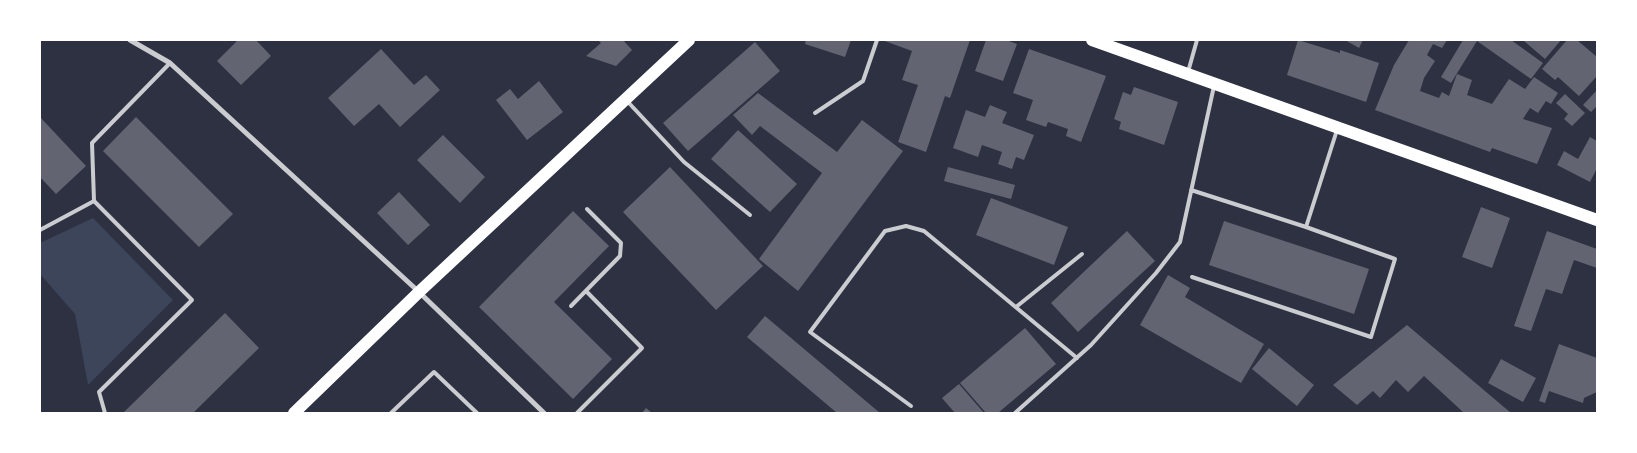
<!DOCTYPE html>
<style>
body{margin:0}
#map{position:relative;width:1637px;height:453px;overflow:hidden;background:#2d3142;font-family:"DejaVu Sans",sans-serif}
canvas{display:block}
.frame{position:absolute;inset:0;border:41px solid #fff;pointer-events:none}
</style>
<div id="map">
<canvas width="1637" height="453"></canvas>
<div class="frame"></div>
</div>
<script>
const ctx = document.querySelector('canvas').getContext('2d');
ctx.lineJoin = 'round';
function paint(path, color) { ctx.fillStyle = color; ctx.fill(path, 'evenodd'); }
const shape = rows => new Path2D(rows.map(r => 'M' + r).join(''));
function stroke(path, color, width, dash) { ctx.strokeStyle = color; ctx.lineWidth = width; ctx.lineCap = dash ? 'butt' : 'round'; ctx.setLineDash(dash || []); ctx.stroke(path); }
paint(shape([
 [93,218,173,300,88,385,75,314,40,274,40,243]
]), '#3c4559');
paint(shape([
 [238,40,256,40,271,56,241,85,217,61],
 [598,40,623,40,632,50,616,66,586,56,601,43],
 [806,40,851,40,845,57,805,44],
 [882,40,970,40,950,98,945,96,926,152,898,142,918,85,902,80,912,51],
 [986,40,1006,40,1017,44,1003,81,975,71],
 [1298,40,1340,53,1340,50,1379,63,1366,102,1287,75],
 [1345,40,1363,40,1359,48],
 [1409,40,1447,40,1442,48,1433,44,1427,55,1435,61,1424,78,1420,91,1439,98,1442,92,1449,96,1457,74,1472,80,1467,95,1492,104,1509,79,1525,89,1534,77,1558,93,1551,104,1546,101,1538,113,1530,108,1523,119,1552,128,1537,164,1492,148,1490,152,1375,110,1394,65],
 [1463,40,1511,40,1543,63,1531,79,1477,41,1451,83,1441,77],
 [1525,40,1561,40,1545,59,1524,41],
 [1567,40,1577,40,1597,57,1597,76,1579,96,1558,77,1555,80,1542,69],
 [755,42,780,71,688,151,663,123],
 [381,49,414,85,426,75,440,90,400,127,379,104,354,126,328,98],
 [1029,49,1106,76,1081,142,1066,136,1068,129,1048,122,1046,127,1026,120,1033,100,1013,93],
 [539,81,563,112,527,140,496,100,510,89,518,99],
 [1134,87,1178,102,1164,145,1119,129,1121,122,1114,119,1123,92,1131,95],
 [1597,90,1597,106,1591,112,1583,105],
 [758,93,837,152,862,120,903,151,798,291,759,259,822,173,760,126,752,135,733,115],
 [1565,94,1585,113,1572,126,1564,119,1568,114,1556,103],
 [990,105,1007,112,1002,123,1034,135,1024,160,1016,157,1012,169,998,164,1002,152,982,145,978,157,953,148,966,110,985,117],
 [40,117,86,166,56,194,40,177],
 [136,117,233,214,199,247,103,151],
 [738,130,797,184,770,212,711,159],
 [443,135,485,177,460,203,417,160],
 [1590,137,1597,141,1597,168,1590,182,1557,165,1564,151,1578,159],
 [670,167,763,266,716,310,623,212],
 [948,167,1015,185,1011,199,944,181],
 [399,192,430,225,408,245,377,213],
 [991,198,1068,227,1054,265,976,235],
 [1481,207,1510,218,1492,268,1462,257],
 [573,211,609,246,554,302,612,359,573,399,479,307],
 [1224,221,1369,269,1354,314,1209,265],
 [1127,231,1155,261,1078,332,1051,303],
 [1547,231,1597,249,1597,268,1574,260,1562,294,1546,289,1531,331,1514,326],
 [1168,275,1190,288,1185,297,1264,344,1241,383,1140,325],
 [225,313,259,348,193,413,123,413],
 [765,316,880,413,837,413,747,337],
 [1407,325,1511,413,1464,413,1424,376,1408,392,1396,380,1380,398,1373,391,1357,405,1333,385],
 [1025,328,1056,364,998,413,986,413,960,383],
 [1559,344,1597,358,1597,392,1584,398,1583,403,1549,391,1545,403,1539,401],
 [1269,348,1314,385,1297,406,1252,369],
 [1501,359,1536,378,1523,402,1488,383],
 [959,384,984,413,955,413,942,398],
 [646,408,652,413,642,413]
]), '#626471');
stroke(shape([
 [1188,72,1197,40],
 [628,102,684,162,750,215],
 [815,113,863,81,877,40],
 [1191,190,1306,227],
 [40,230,94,201],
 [1192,277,1371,337,1395,259,1306,227,1337,130],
 [571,306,620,256,621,243,587,209],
 [1016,307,1082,254],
 [911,406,810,332,885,231,906,226,924,231,1077,358],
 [105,413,99,392,192,300,94,201,92,143,170,63],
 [391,413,434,372,477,413],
 [577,413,642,348,586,291],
 [1015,413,1091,345,1156,273,1180,242,1214,86]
]), '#caccd0', 4);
stroke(shape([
 [130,40,170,63,419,292,544,413]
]), '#caccd0', 5);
stroke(shape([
 [1092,40,1597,220],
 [294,413,419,292,689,40]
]), '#fff', 12);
</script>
